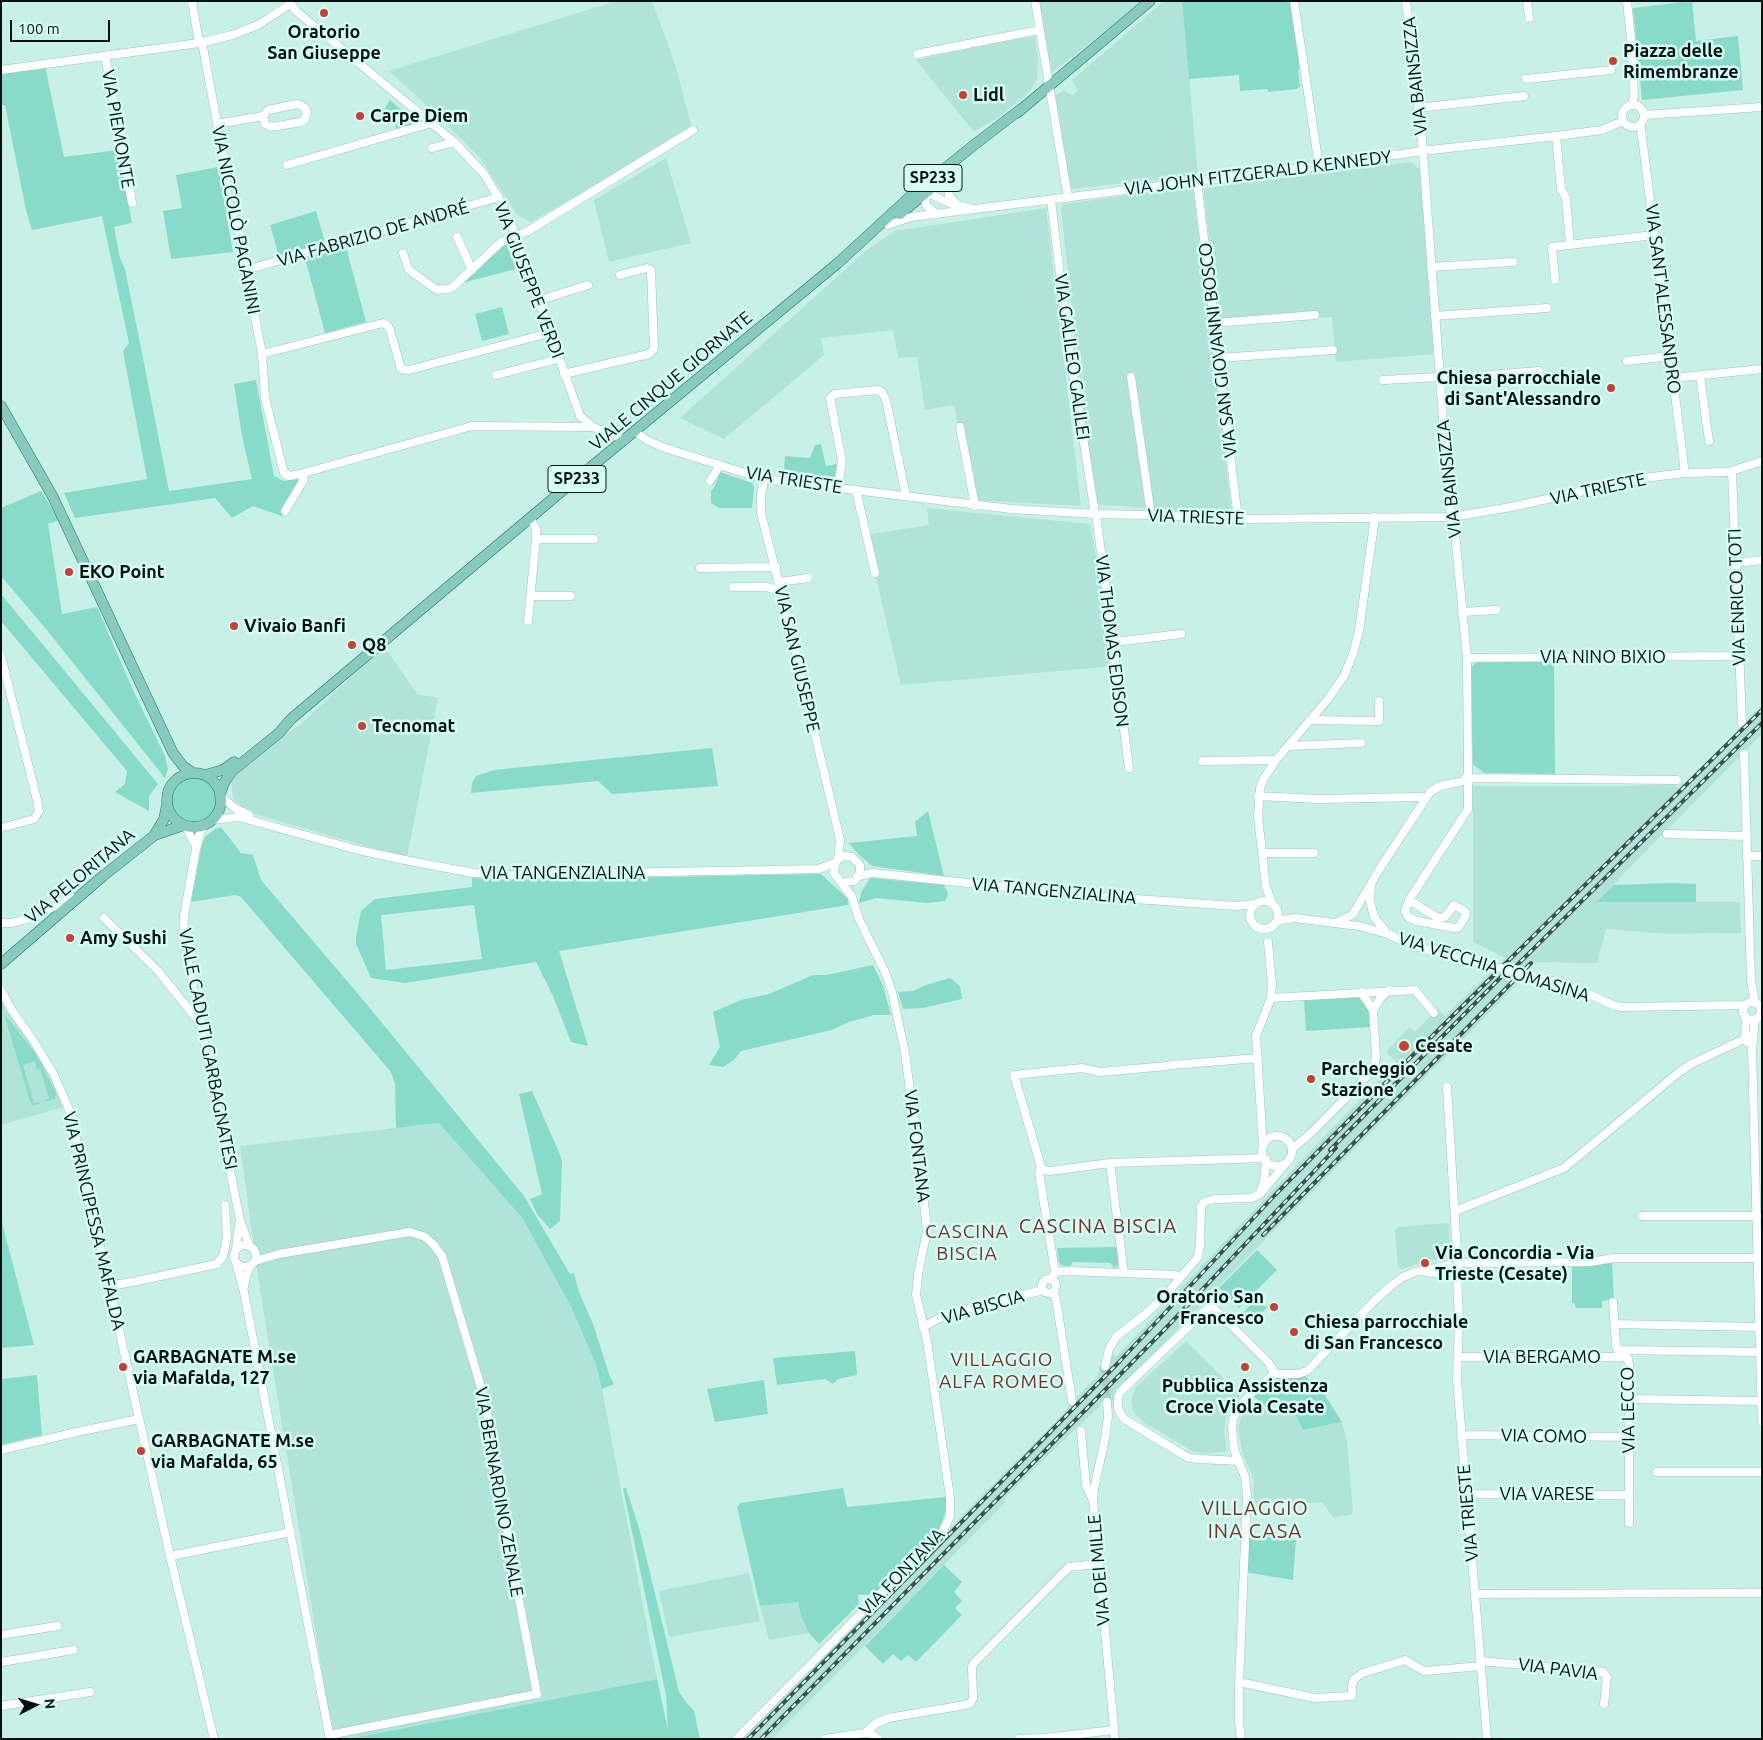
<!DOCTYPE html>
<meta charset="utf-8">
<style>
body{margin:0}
#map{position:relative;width:1763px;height:1740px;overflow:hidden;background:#c7f0e6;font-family:Ubuntu,sans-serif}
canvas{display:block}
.frame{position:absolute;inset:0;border:2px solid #04120f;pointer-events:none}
.north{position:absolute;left:10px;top:1680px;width:50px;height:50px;-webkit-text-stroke:4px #d4fef4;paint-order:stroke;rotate:85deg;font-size:14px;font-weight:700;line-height:20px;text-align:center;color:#04120f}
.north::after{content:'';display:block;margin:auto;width:18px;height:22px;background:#04120f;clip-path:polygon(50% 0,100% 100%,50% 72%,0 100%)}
.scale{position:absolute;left:10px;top:20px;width:100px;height:22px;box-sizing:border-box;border:2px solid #04120f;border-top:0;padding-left:6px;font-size:15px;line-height:18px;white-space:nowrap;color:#04120f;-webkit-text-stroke:4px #d4fef4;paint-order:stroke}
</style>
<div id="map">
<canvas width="1763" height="1740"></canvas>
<div class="frame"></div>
<div class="north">N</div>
<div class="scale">100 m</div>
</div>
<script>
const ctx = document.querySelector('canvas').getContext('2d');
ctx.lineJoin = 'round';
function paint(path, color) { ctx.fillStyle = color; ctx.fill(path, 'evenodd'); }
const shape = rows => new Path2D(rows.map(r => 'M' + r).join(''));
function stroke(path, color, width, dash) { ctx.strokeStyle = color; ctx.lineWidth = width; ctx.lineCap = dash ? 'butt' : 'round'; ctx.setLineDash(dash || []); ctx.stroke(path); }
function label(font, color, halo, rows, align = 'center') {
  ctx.font = font + ' Ubuntu,sans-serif'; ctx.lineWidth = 5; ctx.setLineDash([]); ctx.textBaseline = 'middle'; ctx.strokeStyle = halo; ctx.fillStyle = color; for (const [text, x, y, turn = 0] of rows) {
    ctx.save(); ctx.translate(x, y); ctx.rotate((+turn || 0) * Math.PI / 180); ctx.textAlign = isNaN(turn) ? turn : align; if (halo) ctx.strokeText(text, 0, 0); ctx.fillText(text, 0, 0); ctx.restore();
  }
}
paint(shape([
 [617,1,652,1,676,67,692,129,531,222,517,215,481,159,434,112,389,71],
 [1038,1,1143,1,1049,75],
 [1164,1,1182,1,1198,175,1071,189,1055,96,1064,90,1072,96,1078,91,1072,80],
 [1035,37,1038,60,1037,79,1030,91,999,117,974,132,916,60,1021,38],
 [666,158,691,243,609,262,594,200],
 [1411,162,1420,170,1434,354,1336,362,1332,317,1221,325,1203,190,1206,188],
 [1193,187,1232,515,1093,504,1061,209,1063,204],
 [1046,208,1081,506,973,500,954,405,925,410,917,357,898,358,893,330,821,338,824,355,724,439,680,418,868,249,895,231],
 [927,508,1090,524,1116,666,901,685,866,535,929,525],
 [384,646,417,694,438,698,407,858,247,812,233,798,232,788,232,781,248,761,260,754,303,722],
 [1762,705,1762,734,1632,865,1598,902,1740,902,1741,933,1667,934,1606,929,1597,963,1536,962,1519,980,1518,983,1434,1069,1432,1068,1428,1072,1429,1074,1216,1289,1214,1288,1212,1290,1214,1292,1115,1393,1114,1402,1101,1402,1100,1406,1043,1460,1005,1498,1005,1503,772,1739,741,1739,1067,1410,1067,1408,1099,1374,1099,1366,1111,1365,1112,1354,1117,1356,1273,1190,1396,1062,1386,1052,1398,1039,1410,1027,1415,1032,1438,1009,1445,1016,1505,958,1473,942,1473,786,1627,786,1674,784,1678,788,1683,783,1685,784],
 [1,1001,10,1009,39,1051,67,1106,1,1125],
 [439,1123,523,1219,571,1307,595,1362,602,1389,657,1679,348,1739,333,1739,259,1283,240,1146],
 [1446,1223,1449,1225,1450,1254,1446,1258,1419,1263,1402,1269,1398,1267,1395,1230,1398,1227],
 [1186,1341,1240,1395,1226,1417,1224,1431,1227,1451,1204,1454,1194,1452,1143,1422,1133,1411,1131,1402,1135,1388],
 [1249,1403,1258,1408,1270,1412,1285,1412,1293,1410,1303,1430,1342,1422,1347,1442,1353,1512,1350,1515,1333,1517,1322,1502,1253,1507,1254,1483,1251,1472,1243,1455,1238,1430,1241,1417],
 [749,1573,760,1621,669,1637,659,1591],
 [798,1602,801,1616,809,1633,769,1640,760,1606]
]), '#b1e4d8');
paint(shape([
 [1182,1,1290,1,1300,69,1298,69,1300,86,1297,89,1268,92,1267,89,1240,91,1239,75,1189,79],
 [1692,1,1696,41,1738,36,1743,90,1642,100,1633,8],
 [45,66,64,157,118,150,132,223,114,227,120,258,125,269,142,353,169,491,252,479,242,436,234,384,256,380,274,476,284,481,298,479,301,482,282,516,253,506,232,518,215,498,75,518,64,493,147,479,123,351,129,343,102,216,32,230,26,210,5,105,1,105,1,74],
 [390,100,418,124,396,130,395,122,388,118,384,110],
 [218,167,233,252,171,259,163,211,182,208,176,175],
 [316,211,325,242,279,256,270,225],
 [504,245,508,246,516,269,462,283],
 [346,247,366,322,325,333,305,258],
 [502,307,509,334,482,341,475,314],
 [821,444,826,466,837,464,834,479,784,472,785,456,810,458,815,445],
 [720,472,752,483,754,487,752,508,719,508,711,503,711,491,714,488],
 [41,491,59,520,48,524,62,614,97,607,133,690,165,756,168,769,165,778,46,629,1,576,1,508],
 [1,594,158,784,149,796,149,811,115,792,125,784,127,771,1,621],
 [1479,661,1554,661,1555,774,1484,773,1473,764,1470,668],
 [712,748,718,786,612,794,598,781,471,793,472,783,476,776,494,770],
 '169 800a24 24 0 1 1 48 0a24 24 0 1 1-48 0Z',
 [928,811,944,876,872,866,859,855,849,843,917,836,915,822],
 [221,827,241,853,253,855,261,880,364,1001,524,1196,570,1274,574,1273,579,1292,593,1324,610,1377,614,1384,602,1389,595,1362,571,1307,523,1219,439,1123,396,1128,395,1084,391,1072,241,897,235,895,191,902,202,844,205,837,215,829],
 [821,874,848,899,848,905,559,951,588,1046,571,1042,553,996,536,962,405,983,371,978,356,944,356,937,361,911,375,899,472,887,472,878,506,880],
 [474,905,482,959,386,970,381,915],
 [870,878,944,885,948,894,945,901,927,903,876,898,859,903,861,893],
 [1670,883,1696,884,1696,902,1597,902,1614,885],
 [873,965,883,986,891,1015,874,1015,849,1022,832,1030,741,1051,734,1060,723,1067,709,1065,720,1047,713,1012,741,1000,769,994,813,975,826,975],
 [950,978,960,986,962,999,923,1008,903,1009,898,992,913,991,926,985],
 [1359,995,1368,1004,1370,1027,1306,1031,1304,999],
 [4,1014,36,1054,56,1093,55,1099,45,1102,45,1100,49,1098,40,1069,37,1070,35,1061,23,1065,34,1103,39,1102,40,1104,33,1105,30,1101],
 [532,1091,559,1152,562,1161,560,1221,550,1229,537,1214,530,1199,542,1194,519,1094],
 [1,1219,34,1345,1,1348],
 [1117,1247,1119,1265,1114,1268,1110,1263,1073,1262,1070,1266,1061,1265,1059,1263,1057,1248],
 [1257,1250,1277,1270,1239,1308,1219,1288],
 [1612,1262,1614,1299,1602,1301,1602,1308,1576,1308,1575,1304,1572,1303,1572,1267,1591,1266],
 [1257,1298,1267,1308,1249,1325,1240,1316],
 [855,1351,857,1375,838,1379,833,1384,825,1379,777,1385,773,1358],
 [1303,1374,1324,1394,1342,1422,1303,1430,1293,1410,1284,1401,1279,1404,1265,1406,1252,1395,1272,1378],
 [37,1375,42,1435,1,1445,1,1379],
 [764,1380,768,1414,715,1422,707,1389],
 [623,1488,626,1488,639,1528,679,1692,686,1702,694,1711,700,1739,348,1739,657,1679,668,1730,666,1695],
 [843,1488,847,1507,946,1497,947,1504,942,1523,936,1532,874,1594,858,1595,859,1604,819,1644,809,1633,801,1616,798,1602,760,1606,737,1507,740,1503],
 [1245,1532,1296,1540,1293,1580,1244,1572],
 [944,1565,962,1582,954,1592,962,1601,955,1608,962,1615,916,1662,908,1655,901,1661,893,1654,883,1664,865,1646]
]), '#88dbc9');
stroke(shape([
 [1105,1366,1107,1402]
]), '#aacfc6', 8, [8, 4]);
const minor = shape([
 [192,1,199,43],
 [289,1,296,11,454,142,484,174,506,210,580,416,593,427,625,440],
 [1035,1,1068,198],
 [1294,1,1319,166],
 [1527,1,1529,18],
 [1627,1,1632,50,1634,96,1632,105],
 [202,42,223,155,228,197,231,211,239,231,262,354,265,398,284,473,289,476,300,474,472,426,593,427],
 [917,54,1039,30],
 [105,56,132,203],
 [1,70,199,43,232,35,258,25,290,4],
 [1526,79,1611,70],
 '1622 116a11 11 0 1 1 22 0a11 11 0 1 1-22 0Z',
 [1418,108,1524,96],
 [1644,115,1762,107],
 [217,124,263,116,268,110,298,104,305,108,307,112,305,119,301,122,271,127,265,124,263,116],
 [1638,126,1641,129,1685,473],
 [1556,136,1561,189,1566,198,1570,245],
 [432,148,454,142],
 [287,165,432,123],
 [952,171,948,182,948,189,949,196,957,205],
 [1197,181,1238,519],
 [926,191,925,197,926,205,936,214],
 [923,193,932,195,949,203,969,208],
 [1051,200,1068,341,1095,514],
 [888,225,911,217,1319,166,1422,151,1556,136,1602,130,1623,121],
 [457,237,472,270],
 [403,253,409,270,437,290,448,289,453,287,501,242,528,231,693,130],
 [1431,267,1513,262],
 [246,270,499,197],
 [1555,280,1552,247,1654,235],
 [537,301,588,285],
 [1435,316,1547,308],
 [1215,323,1315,315],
 [262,354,383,323,388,326,390,330,401,369,409,370,549,333],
 [1219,358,1333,350],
 [1627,361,1670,356],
 [564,374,649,354,653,350,654,348,651,270,647,268,620,275],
 [496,375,558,359],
 [1700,376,1709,441],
 [1131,377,1151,515],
 [1673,378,1762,369],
 [1439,379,1539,371],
 [1383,380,1439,377],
 [960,427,975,506],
 [635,431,645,439,662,447,764,479,1011,509,1096,514,1151,515,1238,519,1452,517,1511,507,1643,478,1685,473,1728,472,1762,461],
 [1732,471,1742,723],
 [764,479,761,496,761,513,789,624,840,840,838,859],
 [710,481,720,465],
 [838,487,842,461,830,398,835,394,877,390,882,392,886,400,906,496],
 [856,490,875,573],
 [285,511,303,481,304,473],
 [1096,514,1129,768],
 [536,539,594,539],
 [1737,563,1762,560],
 [700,568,776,567],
 [779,582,808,578],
 [733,587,766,587,782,591],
 [531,596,571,596],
 [1462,612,1496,610],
 [528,621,536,539,536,529,531,519],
 [1113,642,1181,634],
 [1,656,37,800,39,811,34,819,1,828],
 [1467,658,1739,656],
 [1310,720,1379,721,1379,701],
 [1289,746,1361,743],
 [1744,754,1751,980,1755,1003],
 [1202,761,1276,760],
 [220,796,236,809,249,815],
 [1258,796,1318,799,1416,797,1421,797,1424,800],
 [212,820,239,817,358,850,400,859,473,873,508,875,819,869,836,862],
 [205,824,200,833,196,849,184,916,183,937,240,1220,249,1245],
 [185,825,196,847],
 [1667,834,1747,836],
 [1262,853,1314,853],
 [1747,856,1762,856],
 [859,876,873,873,1092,896,1236,906,1255,904],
 [1371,886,1370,901,1374,917,1386,932],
 [1409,900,1438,918,1445,917,1454,905,1466,912,1466,915,1459,927,1454,928,1417,921,1408,917,1405,911,1409,900,1468,809,1468,785,1466,778,1677,780],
 '1250 915a14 14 0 1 1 28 0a14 14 0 1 1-28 0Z',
 [1272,903,1266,887,1258,817,1260,788,1263,780,1276,760,1328,699,1344,676,1353,654,1359,631,1375,517],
 [104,918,158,971,199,1022],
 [1337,922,1352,915,1356,909,1382,865,1430,792,1440,786,1464,781,1467,777,1468,772,1467,658,1454,523,1450,511,1422,140,1406,1],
 [1,923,12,923,27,919,73,898],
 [1275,923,1281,920,1295,918,1359,926,1388,934,1417,947,1470,961],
 [1549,980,1573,987,1615,1006,1623,1007,1745,1005],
 [1,990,11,1009,33,1040,54,1075,70,1112,170,1556,214,1739],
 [1271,998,1415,990,1434,1013],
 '1743 1011a9 9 0 1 1 18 0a9 9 0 1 1-18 0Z',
 [1373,1010,1380,999,1389,990],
 [1746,1017,1745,1038,1747,1042],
 [1755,1019,1752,1050,1762,1422],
 [1172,1065,1258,1058],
 [1167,1066,1100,1072,1082,1068,1014,1075,1041,1167,1044,1170,1050,1171,1110,1163,1264,1158],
 '1262 1151a15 15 0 1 1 30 0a15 15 0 1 1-30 0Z',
 [1263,1147,1256,1036,1271,998,1272,984,1268,942],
 [1292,1149,1312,1132,1374,1069,1376,1056,1373,1010,1361,992],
 [1110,1163,1124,1273],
 [1041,1167,1039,1173,1055,1272],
 [1260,1193,1264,1182,1266,1160],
 [1455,1211,1564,1168,1678,1073,1691,1064,1753,1035],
 [1642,1216,1757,1216],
 '234 1256a11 11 0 1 1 22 0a11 11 0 1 1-22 0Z',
 [236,1249,239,1224],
 [255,1261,279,1254,410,1232,425,1237,433,1244,442,1256,485,1401,519,1600,537,1694,329,1735],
 [236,1263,244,1292,330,1739],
 [1458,1263,1590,1262,1614,1258,1758,1258],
 [1422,1271,1446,1275,1451,1278,1455,1276,1458,1270,1447,1087],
 [1457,1274,1459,1321,1457,1379,1487,1739],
 '1042 1286a7 7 0 1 1 14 0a7 7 0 1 1-14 0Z',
 [1052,1279,1055,1272,1066,1271,1175,1275,1180,1278],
 [108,1284,121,1284,137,1281,217,1264,223,1256,227,1237,225,1205],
 [244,1287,246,1275,251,1265],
 [1053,1292,1056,1299,1072,1401],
 [1613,1302,1616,1346,1628,1359,1629,1365,1629,1523],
 [1614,1324,1759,1327],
 [923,1327,947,1314,1043,1290],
 [1618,1350,1760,1352],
 [1458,1357,1626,1357],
 [1105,1366,1109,1349,1116,1337,1143,1316,1164,1297,1198,1257,1200,1245,1201,1207,1204,1202,1215,1199,1251,1198,1260,1194,1287,1162],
 [1275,1374,1298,1374,1307,1371,1375,1300,1392,1285,1403,1277,1415,1272,1449,1265],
 [1628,1399,1761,1401],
 [1107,1402,1108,1416,1105,1439,1094,1489,1093,1500,1115,1739],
 [1081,1431,1086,1485,1092,1498],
 [1461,1435,1628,1437],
 [1,1450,77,1432,139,1419],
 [1239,1461,1199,1459,1189,1458,1182,1454,1124,1419,1118,1409,1118,1398,1120,1392,1211,1305,1269,1363,1275,1374],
 [1657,1472,1762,1472],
 [1466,1494,1628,1495],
 [170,1556,291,1532],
 [1475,1594,1762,1593],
 [1,1635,57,1626],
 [1480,1661,1603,1672,1607,1677,1604,1704],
 [1,1662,73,1650],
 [1239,1682,1315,1698,1352,1696,1352,1686,1354,1679,1363,1673,1405,1660,1424,1671,1481,1666],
 [1,1706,90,1692],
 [865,1733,875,1724,888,1718,965,1705,971,1703,973,1698,972,1667,974,1663,1069,1567,1098,1564],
 [736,1739,943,1531,950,1516,950,1497,927,1341,916,1295,918,1274,927,1231,920,1164,905,1053,892,992,885,972,859,919,852,897,834,873,835,865,838,859,844,856,852,857,860,865,860,873,854,881,843,882],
 [825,1739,865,1733,870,1733,878,1739],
 [1019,1739,1045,1738,1114,1730],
 [1241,1739,1239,1721,1239,1682,1247,1496,1245,1477,1234,1449,1232,1427,1233,1419,1240,1406,1255,1389,1275,1374]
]);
const major = shape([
 [1017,113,1150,1],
 [900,214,939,182],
 [1,406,53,497,173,753,183,766,193,773],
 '167 800a27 27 0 1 1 54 0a27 27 0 1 1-54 0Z',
 [205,775,223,770,234,762],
 [220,795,224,783,232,771,279,733,291,719,562,491,838,263,913,194,974,145,1021,109],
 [155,834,164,819,167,804],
 [1,964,103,876,155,835,184,825]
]);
stroke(minor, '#9dc5bc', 9);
stroke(major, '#257466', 11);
stroke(minor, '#fff', 8);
stroke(major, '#87cbbf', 10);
const rail = shape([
 [1505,977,1762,723],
 [1330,1150,1507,971],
 [1263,1235,1531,963],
 [748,1739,1120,1361,1275,1195,1413,1055,1762,710],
 [761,1739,1165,1329,1336,1148]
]);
stroke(rail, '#3c514c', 4);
stroke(rail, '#d4fef4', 2, [5.5]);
const minorBridge = shape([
 [1470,961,1549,980]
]);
stroke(minorBridge, '#9dc5bc', 9, []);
stroke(minorBridge, '#fff', 8);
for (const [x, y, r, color] of [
 [324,13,5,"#cb3e31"],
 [1613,61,5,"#cb3e31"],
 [963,95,5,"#cb3e31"],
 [360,116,5,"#cb3e31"],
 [1611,388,5,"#cb3e31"],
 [69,572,5,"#cb3e31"],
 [234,626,5,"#cb3e31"],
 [352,645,5,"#cb3e31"],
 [362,726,5,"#cb3e31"],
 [70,938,5,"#cb3e31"],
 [1404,1046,6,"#cb3e31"],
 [1311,1079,5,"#cb3e31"],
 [1425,1263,5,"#cb3e31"],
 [1274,1307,5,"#cb3e31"],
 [1294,1332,5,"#cb3e31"],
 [123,1367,5,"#cb3e31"],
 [1245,1367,5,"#cb3e31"],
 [141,1451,5,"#cb3e31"]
]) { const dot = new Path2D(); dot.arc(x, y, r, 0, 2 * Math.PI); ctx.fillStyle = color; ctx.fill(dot); stroke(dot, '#d4fef4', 2); }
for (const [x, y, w] of [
 [933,178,58],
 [577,479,58]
]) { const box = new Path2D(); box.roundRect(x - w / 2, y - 13.5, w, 27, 4); ctx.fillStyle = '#d4fef4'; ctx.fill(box); stroke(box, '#04120f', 1); }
label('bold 16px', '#04120f', null, [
 ["SP233",933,178],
 ["SP233",577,479]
]);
label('bold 18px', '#04120f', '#d4fef4', [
 ["Oratorio",324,32,"center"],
 ["San Giuseppe",324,53,"center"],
 ["Piazza delle",1623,51],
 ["Rimembranze",1623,72],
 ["Lidl",973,95],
 ["Carpe Diem",370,116],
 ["Chiesa parrocchiale",1601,378,"right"],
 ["di Sant'Alessandro",1601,399,"right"],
 ["EKO Point",79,572],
 ["Vivaio Banfi",244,626],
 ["Q8",362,645],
 ["Tecnomat",372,726],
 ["Amy Sushi",80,938],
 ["Cesate",1415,1046],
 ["Parcheggio",1321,1069],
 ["Stazione",1321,1090],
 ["Via Concordia - Via",1435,1253],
 ["Trieste (Cesate)",1435,1274],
 ["Oratorio San",1264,1297,"right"],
 ["Francesco",1264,1318,"right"],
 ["Chiesa parrocchiale",1304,1322],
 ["di San Francesco",1304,1343],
 ["GARBAGNATE M.se",133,1357],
 ["via Mafalda, 127",133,1378],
 ["Pubblica Assistenza",1245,1386,"center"],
 ["Croce Viola Cesate",1245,1407,"center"],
 ["GARBAGNATE M.se",151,1441],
 ["via Mafalda, 65",151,1462]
], 'left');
label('18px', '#04120f', '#d4fef4', [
 ["VIA BAINSIZZA",1415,76,-96],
 ["VIA PIEMONTE",118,129,80],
 ["VIA JOHN FITZGERALD KENNEDY",1258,173,-7],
 ["VIA NICCOLÒ PAGANINI",236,220,79],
 ["VIA FABRIZIO DE ANDRÉ",373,234,-16],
 ["VIA GIUSEPPE VERDI",529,280,69],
 ["VIA SANT'ALESSANDRO",1663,299,83],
 ["VIA SAN GIOVANNI BOSCO",1218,350,-97],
 ["VIA GALILEO GALILEI",1072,357,82],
 ["VIALE CINQUE GIORNATE",671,381,-40],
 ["VIA BAINSIZZA",1449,479,-96],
 ["VIA TRIESTE",794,480,9],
 ["VIA TRIESTE",1598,489,-12],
 ["VIA TRIESTE",1196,517,2],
 ["VIA ENRICO TOTI",1737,597,-92],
 ["VIA THOMAS EDISON",1112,641,83],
 ["VIA NINO BIXIO",1603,657],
 ["VIA SAN GIUSEPPE",797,659,77],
 ["VIA TANGENZIALINA",563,873],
 ["VIA PELORITANA",80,876,-40],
 ["VIA TANGENZIALINA",1054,891,5],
 ["VIA VECCHIA COMASINA",1494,967,17],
 ["VIALE CADUTI GARBAGNATESI",208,1049,79],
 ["VIA FONTANA",917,1146,83],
 ["VIA PRINCIPESSA MAFALDA",94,1221,77],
 ["VIA BISCIA",983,1307,-16],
 ["VIA BERGAMO",1542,1357],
 ["VIA LECCO",1628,1410,-91],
 ["VIA COMO",1544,1436,1],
 ["VIA BERNARDINO ZENALE",499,1492,80],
 ["VIA VARESE",1547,1494],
 ["VIA TRIESTE",1468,1513,-95],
 ["VIA DEI MILLE",1099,1570,-95],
 ["VIA FONTANA",902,1572,-46],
 ["VIA PAVIA",1558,1669,7]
]);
ctx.letterSpacing = '1px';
label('19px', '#763028', '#d4fef4', [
 ["CASCINA",967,1232],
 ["BISCIA",967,1254],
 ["VILLAGGIO",1002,1360],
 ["ALFA ROMEO",1002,1382]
]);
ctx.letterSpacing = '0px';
ctx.letterSpacing = '1px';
label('20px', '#763028', '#d4fef4', [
 ["CASCINA BISCIA",1098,1226],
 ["VILLAGGIO",1255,1508],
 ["INA CASA",1255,1531]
]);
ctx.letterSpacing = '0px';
</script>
